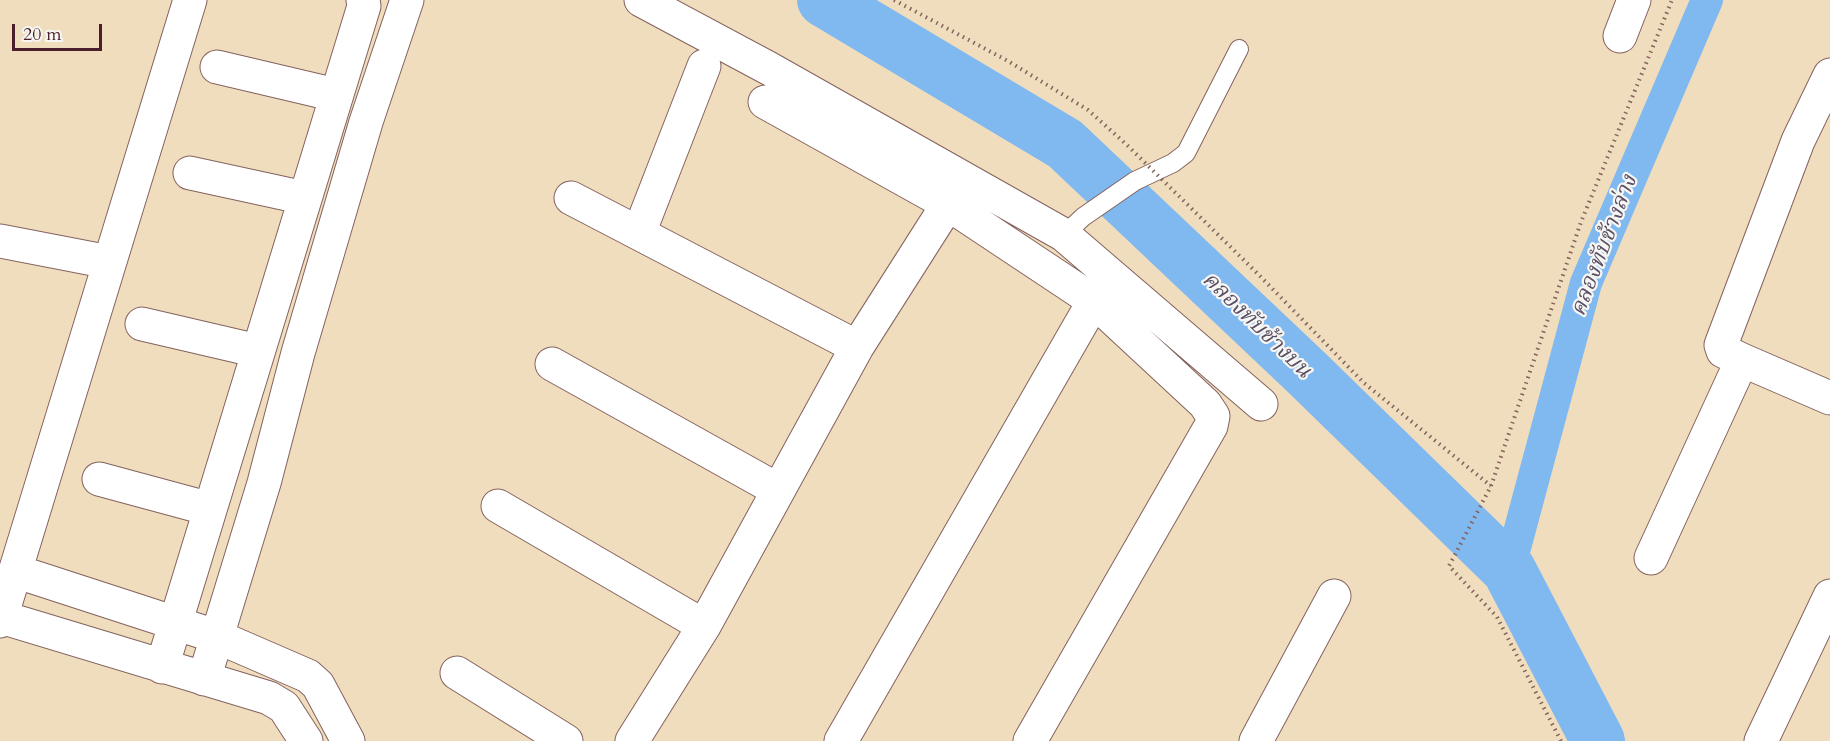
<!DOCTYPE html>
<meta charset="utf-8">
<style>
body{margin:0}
#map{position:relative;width:1830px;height:741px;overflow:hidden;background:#f0ddbd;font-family:Cardo,serif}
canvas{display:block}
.scale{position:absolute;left:12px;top:24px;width:90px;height:27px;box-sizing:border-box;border:3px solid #4a1f2b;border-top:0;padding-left:8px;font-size:18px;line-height:21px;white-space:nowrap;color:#4a1f2b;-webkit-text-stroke:4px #f6f6f2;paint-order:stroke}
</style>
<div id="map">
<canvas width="1830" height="741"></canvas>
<div class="scale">20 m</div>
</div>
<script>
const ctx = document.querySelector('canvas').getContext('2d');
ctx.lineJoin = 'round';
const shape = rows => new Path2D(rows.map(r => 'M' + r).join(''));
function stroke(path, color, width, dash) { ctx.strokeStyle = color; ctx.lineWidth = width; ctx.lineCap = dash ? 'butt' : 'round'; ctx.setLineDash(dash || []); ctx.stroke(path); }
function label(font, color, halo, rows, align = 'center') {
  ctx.font = font + ' Cardo,"Noto Serif Thai",serif'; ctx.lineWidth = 4.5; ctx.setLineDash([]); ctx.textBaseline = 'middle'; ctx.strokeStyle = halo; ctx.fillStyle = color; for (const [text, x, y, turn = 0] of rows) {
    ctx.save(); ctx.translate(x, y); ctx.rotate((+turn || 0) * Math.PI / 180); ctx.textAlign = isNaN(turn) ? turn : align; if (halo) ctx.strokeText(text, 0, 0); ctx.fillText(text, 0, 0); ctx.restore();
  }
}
stroke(shape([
 [1509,570,1586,283,1707,0]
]), '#80b8f0', 32);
stroke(shape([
 [824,0,1065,144,1307,373,1509,570,1598,741]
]), '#80b8f0', 54);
const lane = shape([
 [1064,235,1083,217,1135,181,1173,163,1186,153,1239,49]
]);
const street = shape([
 [641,0,770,69,1064,235,1261,404],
 [1620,36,1634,0],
 [217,67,336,95],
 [765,102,948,204,1094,301,1205,404,1213,416,1211,426,1030,741],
 [190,173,305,198],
 [571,198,857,347],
 [639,233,704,66],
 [0,241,109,262],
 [142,324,258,351],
 [1742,360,1830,398],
 [552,364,778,490],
 [99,479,210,509],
 [498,506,704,626],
 [1651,558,1742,360,1723,351,1721,345,1798,141,1830,75],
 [15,571,218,637,308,676,318,685,348,741],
 [1,617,269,698,284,707,306,741],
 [0,621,190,0],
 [162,667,364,6,363,0],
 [457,673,566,741],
 [204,679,264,483,298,353,366,122,407,0],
 [632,741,704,626,857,347,948,204],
 [841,741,1094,301],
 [1256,741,1334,596],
 [1761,741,1830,596]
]);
stroke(lane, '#84625e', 20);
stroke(street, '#84625e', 35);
stroke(shape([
 [1561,741,1497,617,1449,566,1491,486,1581,222,1672,0]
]), '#84625e', 4, [1.5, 4.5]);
stroke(lane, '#fff', 18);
stroke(street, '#fff', 33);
stroke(shape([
 [894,0,1008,61,1088,110,1128,146,1259,275,1364,383,1491,486]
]), '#84625e', 4, [1.5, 4.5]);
label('italic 22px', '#5a4d66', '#f6f6f2', [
 ["คลองทับช้างล่าง",1605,246,-69],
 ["คลองทับช้างบน",1256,326,44]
]);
</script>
